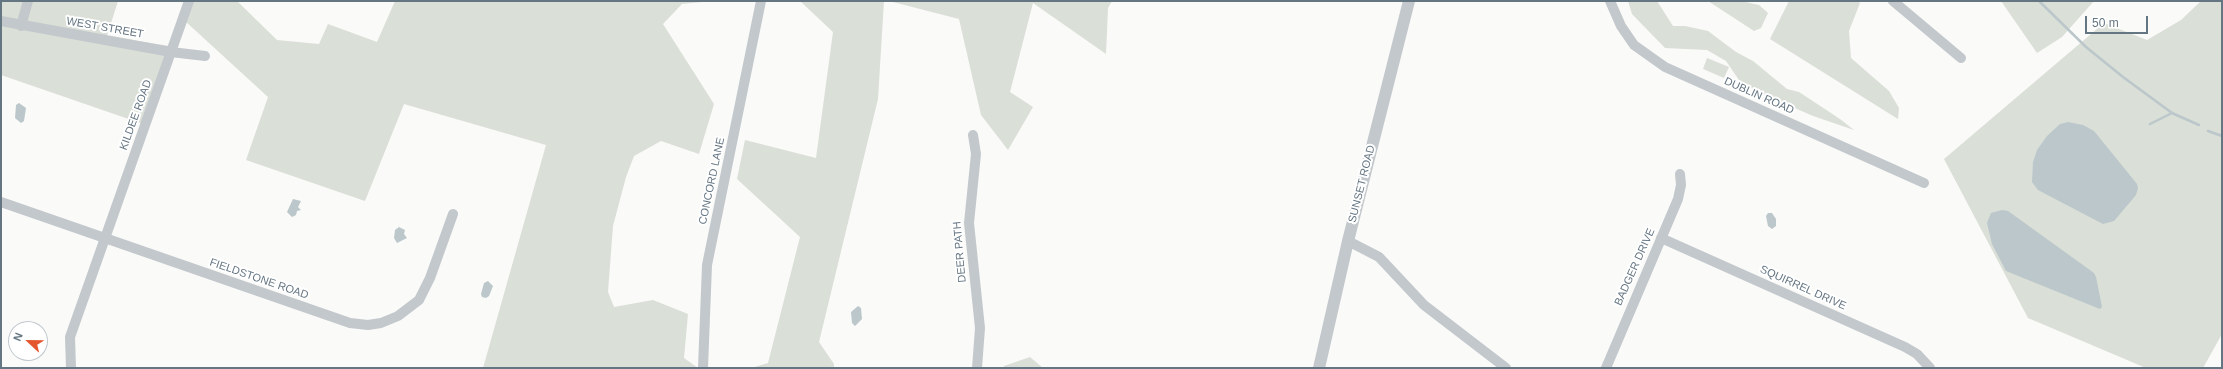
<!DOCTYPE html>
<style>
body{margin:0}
#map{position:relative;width:2223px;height:369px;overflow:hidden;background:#fafaf8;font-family:Arial,sans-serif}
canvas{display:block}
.frame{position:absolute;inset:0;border:2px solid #657683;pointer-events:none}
.north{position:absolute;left:8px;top:321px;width:40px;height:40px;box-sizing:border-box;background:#fff;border:1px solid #c1c8cd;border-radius:50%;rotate:292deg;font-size:11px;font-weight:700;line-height:16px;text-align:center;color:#657683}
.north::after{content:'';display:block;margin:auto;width:14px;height:18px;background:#e4572e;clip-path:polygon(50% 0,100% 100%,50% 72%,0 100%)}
.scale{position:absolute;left:2085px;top:16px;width:63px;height:18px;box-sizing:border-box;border:2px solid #657683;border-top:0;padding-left:5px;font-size:12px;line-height:14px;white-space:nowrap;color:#657683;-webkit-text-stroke:3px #fff;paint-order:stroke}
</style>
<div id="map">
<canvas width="2223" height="369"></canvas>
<div class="frame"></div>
<div class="north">N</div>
<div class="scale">50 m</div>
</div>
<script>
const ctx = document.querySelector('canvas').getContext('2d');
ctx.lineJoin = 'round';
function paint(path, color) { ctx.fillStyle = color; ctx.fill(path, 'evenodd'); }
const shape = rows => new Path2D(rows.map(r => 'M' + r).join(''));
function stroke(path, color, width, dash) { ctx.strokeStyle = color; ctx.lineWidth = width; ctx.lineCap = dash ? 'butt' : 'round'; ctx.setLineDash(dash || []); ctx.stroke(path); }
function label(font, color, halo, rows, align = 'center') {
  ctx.font = font + ' Arial,sans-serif'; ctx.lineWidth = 4; ctx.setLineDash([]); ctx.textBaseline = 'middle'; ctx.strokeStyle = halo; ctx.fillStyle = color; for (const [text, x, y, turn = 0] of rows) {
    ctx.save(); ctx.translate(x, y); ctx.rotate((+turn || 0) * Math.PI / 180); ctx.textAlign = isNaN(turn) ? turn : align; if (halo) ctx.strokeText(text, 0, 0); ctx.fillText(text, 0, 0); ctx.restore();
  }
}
paint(shape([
 [1,1,118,1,107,36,176,47,146,125,1,75],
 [192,1,237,1,277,40,319,44,328,24,377,42,395,1,712,1,682,4,663,24,714,104,699,154,661,141,634,156,626,177,613,226,608,292,614,307,653,300,688,314,684,358,698,368,483,368,546,145,404,104,365,201,246,160,268,97,185,21],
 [800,1,884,1,878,99,819,342,834,364,834,368,751,368,768,363,800,237,737,179,745,140,816,158,833,32],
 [889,1,1112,1,1108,8,1106,54,1033,3,1010,92,1033,107,1008,150,981,115,959,19],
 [1628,1,1657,1,1673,26,1685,26,1708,31,1736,52,1753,61,1787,89,1799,92,1840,119,1854,130,1813,116,1756,91,1739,80,1726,61,1707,50,1665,48,1632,14],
 [1708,1,1741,1,1759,5,1768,13,1761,28,1754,31],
 [1789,1,1857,1,1860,3,1849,31,1851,58,1889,91,1899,108,1898,119,1770,39],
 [2001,1,2094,1,2062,37,2037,53],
 [2201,1,2222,1,2222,334,2203,368,2146,368,2028,318,1944,159,2104,23,2147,40,2181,20],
 [1707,58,1729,67,1724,78,1703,69],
 [1030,357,1043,368,1004,368,1004,366]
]), '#dadfd7');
paint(shape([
 [19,103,26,108,24,121,21,123,15,118,16,105],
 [2068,122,2083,125,2094,131,2137,184,2138,188,2136,195,2114,221,2103,224,2038,190,2032,182,2033,162,2037,150,2047,136,2060,124],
 [293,199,301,201,298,207,301,210,297,211,296,215,292,217,287,212],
 [2002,210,2008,211,2094,273,2096,277,2102,307,2100,309,2095,307,2006,271,1992,244,1987,223,1991,213],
 [1768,213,1772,213,1776,219,1776,226,1772,229,1768,226,1766,216],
 [399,227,405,230,404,234,407,238,397,243,394,238,395,230],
 [488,281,493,286,489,296,486,298,482,297,481,294,484,283],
 [858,306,861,308,862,319,855,326,852,323,851,312]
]), '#bbc7cb');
stroke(shape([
 [2039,1,2086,47,2123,77,2172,113,2199,125],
 [2150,124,2172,113],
 [2208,131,2222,136]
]), '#bbc7cb', 2.5);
stroke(shape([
 [1610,1,1621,26,1634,45,1665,67,1924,183],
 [1893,1,1961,58],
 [1,21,171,52,205,56],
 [21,26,28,1],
 [973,135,976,154,969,223,980,328,977,368],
 [1,202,350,323,368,325,381,323,398,316,419,300,430,278,453,214],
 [1661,238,1905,347,1917,354,1930,368],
 [1348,241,1379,257,1424,305,1506,368],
 [71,368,70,337,189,1],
 [703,368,707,265,761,1],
 [1606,368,1678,199,1681,185,1680,174]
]), '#c3c8cc', 10);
stroke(shape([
 [1319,368,1348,241,1409,1]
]), '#c3c8cc', 12);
label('11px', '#657683', '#fff', [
 ["WEST STREET",105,28,10],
 ["DUBLIN ROAD",1759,96,24],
 ["KILDEE ROAD",136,115,-70],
 ["CONCORD LANE",712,181,-78],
 ["SUNSET ROAD",1362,184,-76],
 ["DEER PATH",960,252,-95],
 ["BADGER DRIVE",1635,267,-66],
 ["FIELDSTONE ROAD",259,279,19],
 ["SQUIRREL DRIVE",1803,288,24]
]);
</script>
